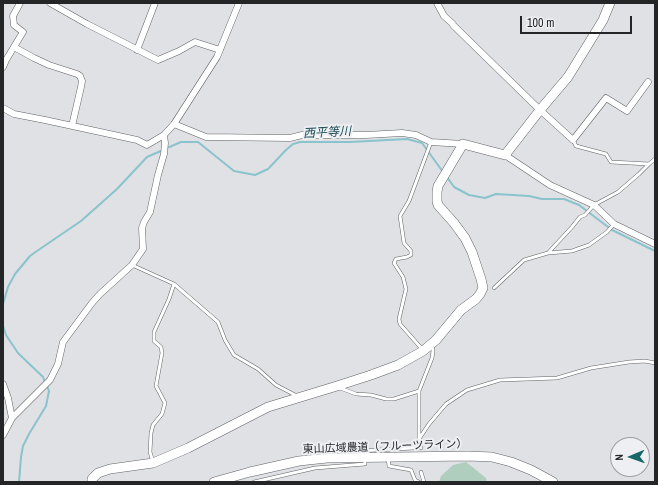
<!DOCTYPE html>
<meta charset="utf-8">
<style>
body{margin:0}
#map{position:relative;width:658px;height:485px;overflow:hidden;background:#dfe1e5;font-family:"Archivo Narrow",sans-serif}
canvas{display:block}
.frame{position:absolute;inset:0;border:4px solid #242526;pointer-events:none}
.north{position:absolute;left:610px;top:437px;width:40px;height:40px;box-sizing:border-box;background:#edeff3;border:1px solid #9d9ea1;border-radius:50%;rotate:268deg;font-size:11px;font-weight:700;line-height:16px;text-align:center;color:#242526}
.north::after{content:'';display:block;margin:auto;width:14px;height:18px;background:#176668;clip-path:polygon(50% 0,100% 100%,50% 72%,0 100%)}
.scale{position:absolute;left:520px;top:16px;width:112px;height:18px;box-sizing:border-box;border:2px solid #242526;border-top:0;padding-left:5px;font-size:12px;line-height:14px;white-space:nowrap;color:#242526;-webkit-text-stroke:3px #edeff3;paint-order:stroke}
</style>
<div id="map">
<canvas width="658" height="485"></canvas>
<div class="frame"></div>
<div class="north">N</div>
<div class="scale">100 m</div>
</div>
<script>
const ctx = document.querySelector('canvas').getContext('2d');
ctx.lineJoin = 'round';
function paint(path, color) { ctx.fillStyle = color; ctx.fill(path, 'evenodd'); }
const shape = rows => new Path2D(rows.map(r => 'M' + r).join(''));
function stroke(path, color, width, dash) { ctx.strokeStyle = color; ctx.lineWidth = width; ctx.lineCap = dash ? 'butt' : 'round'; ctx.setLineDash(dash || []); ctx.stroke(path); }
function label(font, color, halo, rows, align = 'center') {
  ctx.font = font + ' "Archivo Narrow","Noto Sans JP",sans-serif'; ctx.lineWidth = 4; ctx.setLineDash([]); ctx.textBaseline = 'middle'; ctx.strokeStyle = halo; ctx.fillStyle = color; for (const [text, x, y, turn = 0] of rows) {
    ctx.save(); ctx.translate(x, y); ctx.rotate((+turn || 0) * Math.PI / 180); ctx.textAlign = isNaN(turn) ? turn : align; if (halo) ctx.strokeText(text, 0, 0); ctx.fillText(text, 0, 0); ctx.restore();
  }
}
paint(shape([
 [466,462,486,478,487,482,439,482,441,476,453,465]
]), '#b0cebd');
stroke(shape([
 [167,148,181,142,198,142,234,171,255,175,268,169,286,150,293,144,300,142,350,142,407,139,422,143,443,172],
 [447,177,454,187,469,195,485,198,496,194,513,195,529,196,542,199,564,199,579,205,612,230,655,251],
 [3,304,8,287,15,274,30,256,37,251,81,221,117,189,147,157,163,150],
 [3,326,6,335,18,353,43,377,45,382],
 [19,482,21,457,23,446,29,434,46,406,49,391,47,386]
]), '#8bc3cd', 2);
const lane = shape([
 [573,140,576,146,606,154,611,162,649,164,655,159],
 [548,253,572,227,580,217,585,215,594,205,618,192,639,174,649,164],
 [132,265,174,284,218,322,225,340,234,355,258,369,276,385,297,396],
 [494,288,524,260,548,253,572,251,589,245,607,232,614,224],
 [422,349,400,324,399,319,406,289,403,277,394,263,396,259,407,257,411,255,411,251,404,243,400,216,409,201,431,142],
 [340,388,356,394,371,395,386,399,394,399,419,391],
 [421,448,419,440,419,391,432,358,433,351,432,345],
 [357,455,359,451,413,448,429,424,446,404,467,390,500,380,557,378,591,368,629,362,645,361,655,363],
 [388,459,389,466,411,470,415,480,419,482],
 [153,462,150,452,151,433,153,425,162,414,165,403,156,386,162,353,161,347,154,341,154,332,169,299,174,284],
 [421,472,424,482],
 [254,482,315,468,365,464,365,459]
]);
const street = shape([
 [50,3,87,24,158,60,179,51,195,42,220,50],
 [437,3,444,16,453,24,453,25,540,110,573,140,606,98,627,111,648,82],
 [14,47,34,58,49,65,77,74,80,76,82,81,81,87,72,126],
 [137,50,155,3],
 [3,67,6,60,23,32,14,25,13,16,20,3],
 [3,108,14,114,45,120,137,140,147,145,164,135],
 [174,124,206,137,290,138,302,135,366,135,402,133,416,135,431,142,463,144],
 [505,155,550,185,594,205,614,224,655,244],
 [3,384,8,398,12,418],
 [3,435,12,418,50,380,58,364,63,342,92,303,100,294,132,265,143,249,142,228,144,222,150,212,158,175,164,154,165,143,164,135,174,124,217,57,239,3]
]);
const secondary = shape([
 [92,482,92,479,98,473,110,469,153,463,188,448,268,407,337,386,371,375,398,365,423,351,436,340,461,310,476,299,480,294,483,288,481,279,472,252,465,238,454,223,438,205,437,201,437,192,438,186,463,144,505,155,540,110,568,77,603,20,610,3],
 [214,482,250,472,299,461,327,458,468,456,492,457,511,462,531,470,553,482]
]);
stroke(lane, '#606265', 4);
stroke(street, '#606265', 7);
stroke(secondary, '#606265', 10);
stroke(lane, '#fff', 3);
stroke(street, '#fff', 6);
stroke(secondary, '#fff', 9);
label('11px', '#242526', '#edeff3', [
 ["東山広域農道（フルーツライン）",385,447,-2]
]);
label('italic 12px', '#184a52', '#edeff3', [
 ["西平等川",327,133,-3]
]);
</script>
